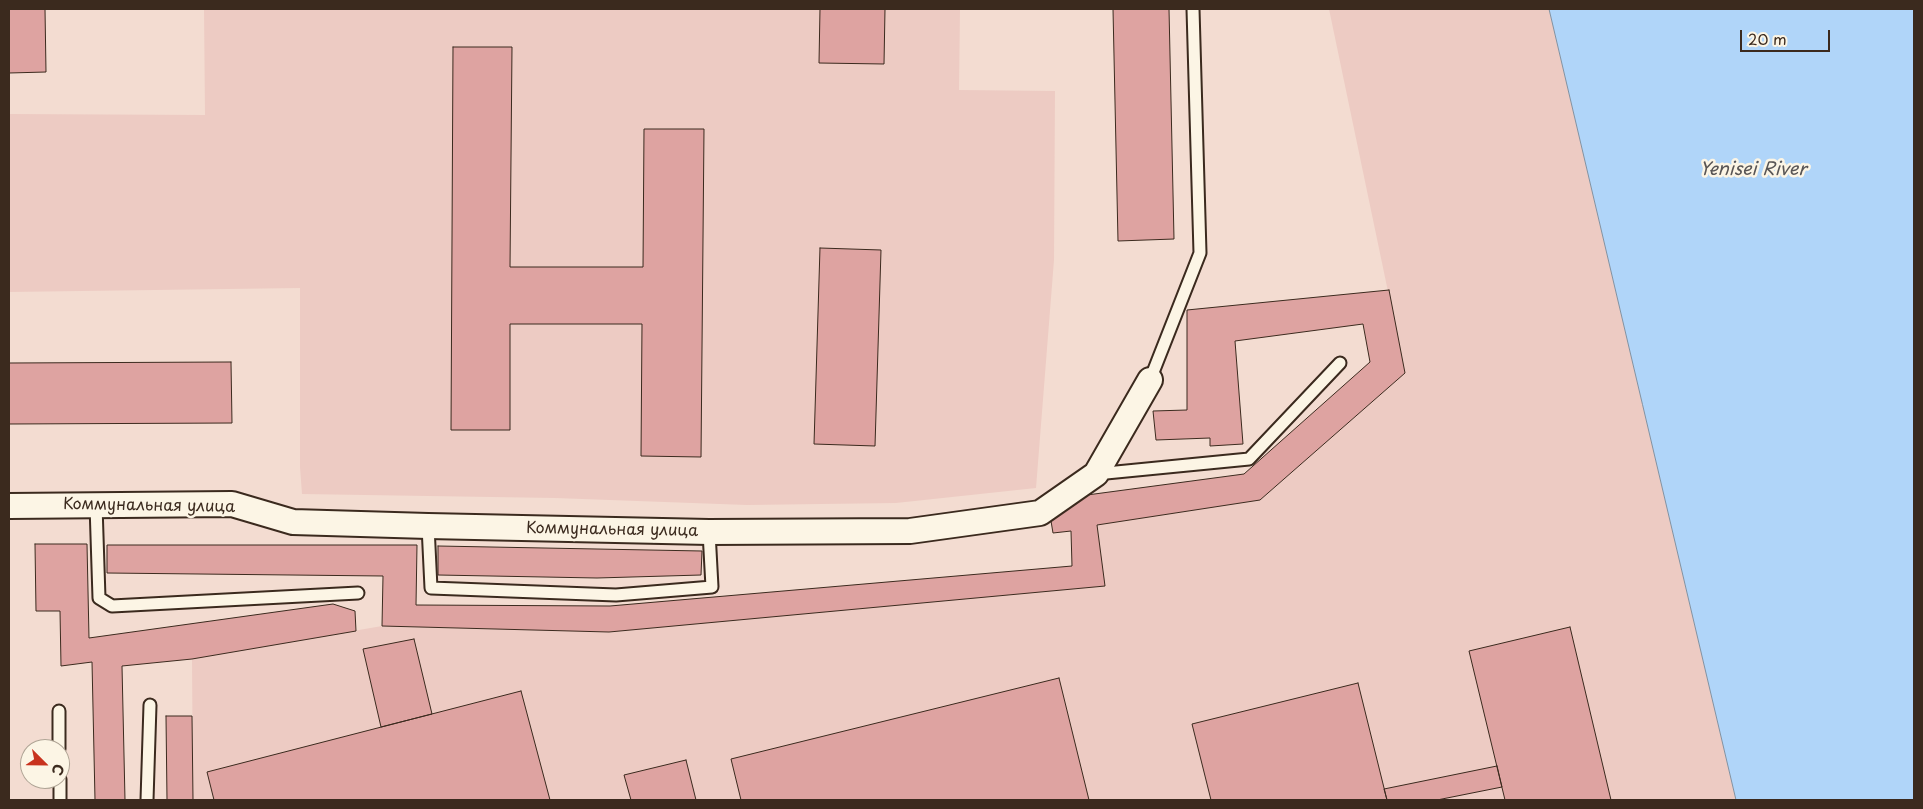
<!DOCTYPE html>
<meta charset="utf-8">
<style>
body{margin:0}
#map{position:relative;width:1923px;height:809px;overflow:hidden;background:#f3dcd1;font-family:"Playpen Sans",sans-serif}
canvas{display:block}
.frame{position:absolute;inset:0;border:10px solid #3b2a1e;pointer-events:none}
.north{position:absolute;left:20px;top:739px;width:50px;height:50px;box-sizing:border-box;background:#fcf5e5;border:1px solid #afa495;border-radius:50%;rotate:113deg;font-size:14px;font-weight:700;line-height:20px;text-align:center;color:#3b2a1e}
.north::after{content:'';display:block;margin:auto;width:18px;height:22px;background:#c8321e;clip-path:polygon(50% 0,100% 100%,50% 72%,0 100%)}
.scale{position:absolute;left:1740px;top:30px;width:90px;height:22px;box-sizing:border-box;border:2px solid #3b2a1e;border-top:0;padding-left:6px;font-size:15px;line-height:18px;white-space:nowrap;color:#3b2a1e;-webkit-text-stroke:4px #fcf5e5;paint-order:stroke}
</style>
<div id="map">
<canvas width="1923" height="809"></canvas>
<div class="frame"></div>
<div class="north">С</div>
<div class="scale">20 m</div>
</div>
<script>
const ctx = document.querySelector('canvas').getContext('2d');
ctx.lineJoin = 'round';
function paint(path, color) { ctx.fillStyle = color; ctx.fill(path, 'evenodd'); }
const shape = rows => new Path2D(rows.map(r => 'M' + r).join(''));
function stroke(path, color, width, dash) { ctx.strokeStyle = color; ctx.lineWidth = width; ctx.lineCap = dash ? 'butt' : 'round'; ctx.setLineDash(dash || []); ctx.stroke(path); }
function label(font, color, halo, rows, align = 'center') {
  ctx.font = font + ' "Playpen Sans",sans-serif'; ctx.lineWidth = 5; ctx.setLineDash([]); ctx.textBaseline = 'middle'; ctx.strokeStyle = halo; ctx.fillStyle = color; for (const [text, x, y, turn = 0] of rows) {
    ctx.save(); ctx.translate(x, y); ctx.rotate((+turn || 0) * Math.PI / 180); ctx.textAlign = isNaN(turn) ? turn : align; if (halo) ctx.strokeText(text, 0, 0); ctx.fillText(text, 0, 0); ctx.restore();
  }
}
paint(shape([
 [204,9,960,9,959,90,1055,91,1054,260,1036,488,896,503,747,505,555,498,302,494,300,467,300,288,9,292,9,114,205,115],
 [1329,9,1549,9,1736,800,193,800,192,659,382,626,609,632,1104,586,1097,525,1260,500,1405,373]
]), '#edcbc3');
const water = shape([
 [1549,9,1914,9,1914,800,1736,800,1549,9]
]);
paint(water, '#b0d5f9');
stroke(water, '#8191a1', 1);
const building = shape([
 [9,9,45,9,46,72,9,73,9,9],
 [820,9,885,9,884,64,819,63,820,9],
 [1113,9,1169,9,1174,239,1118,241,1113,9],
 [453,47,512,47,510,267,643,267,644,129,704,129,701,457,641,456,642,324,510,324,510,430,451,430,453,47],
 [820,248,881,250,875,446,814,444,820,248],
 [1389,290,1405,373,1260,500,1097,525,1105,586,609,632,382,626,383,576,107,573,107,545,417,545,416,605,610,606,1072,566,1071,531,1053,533,1050,515,1087,495,1244,474,1370,362,1363,324,1235,341,1243,444,1210,446,1210,438,1156,440,1153,411,1187,410,1187,310,1389,290],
 [231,362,232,423,9,424,9,363,231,362],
 [35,544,87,544,89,638,333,604,355,611,356,631,192,659,122,666,125,800,95,800,92,662,61,666,60,611,36,611,35,544],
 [438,546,702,551,701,575,597,578,438,575,438,546],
 [1570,627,1611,800,1505,800,1469,651,1570,627],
 [414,639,432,714,381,727,363,649,414,639],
 [1059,678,1089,800,741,800,731,759,1059,678],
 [1358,683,1387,800,1211,800,1192,724,1358,683],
 [521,691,550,800,214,800,207,772,521,691],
 [166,716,192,716,193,800,167,800,166,716],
 [686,760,696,800,631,800,624,775,686,760],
 [1497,766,1502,787,1437,800,1387,800,1384,789,1497,766]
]);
paint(building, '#dea3a1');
stroke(building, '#3b2a1e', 1);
const lane = shape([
 [1150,380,1200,253,1193,9],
 [1096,474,1249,459,1340,363],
 [96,505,99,598,112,606,358,593],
 [428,526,431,588,616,595,712,587,709,532],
 [59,711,59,749],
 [60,779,60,800],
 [147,800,150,705]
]);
const street = shape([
 [9,506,232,504,293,522,428,526,709,532,910,531,1040,513,1096,474,1150,380]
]);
stroke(lane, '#3b2a1e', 15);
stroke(street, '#3b2a1e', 28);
stroke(lane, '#fcf5e5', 11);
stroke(street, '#fcf5e5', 24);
label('16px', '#3b2a1e', '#fcf5e5', [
 ["Коммунальная улица",149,506,1],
 ["Коммунальная улица",612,530,1]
]);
label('italic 18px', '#585555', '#fcf5e5', [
 ["Yenisei River",1753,170]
]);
</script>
